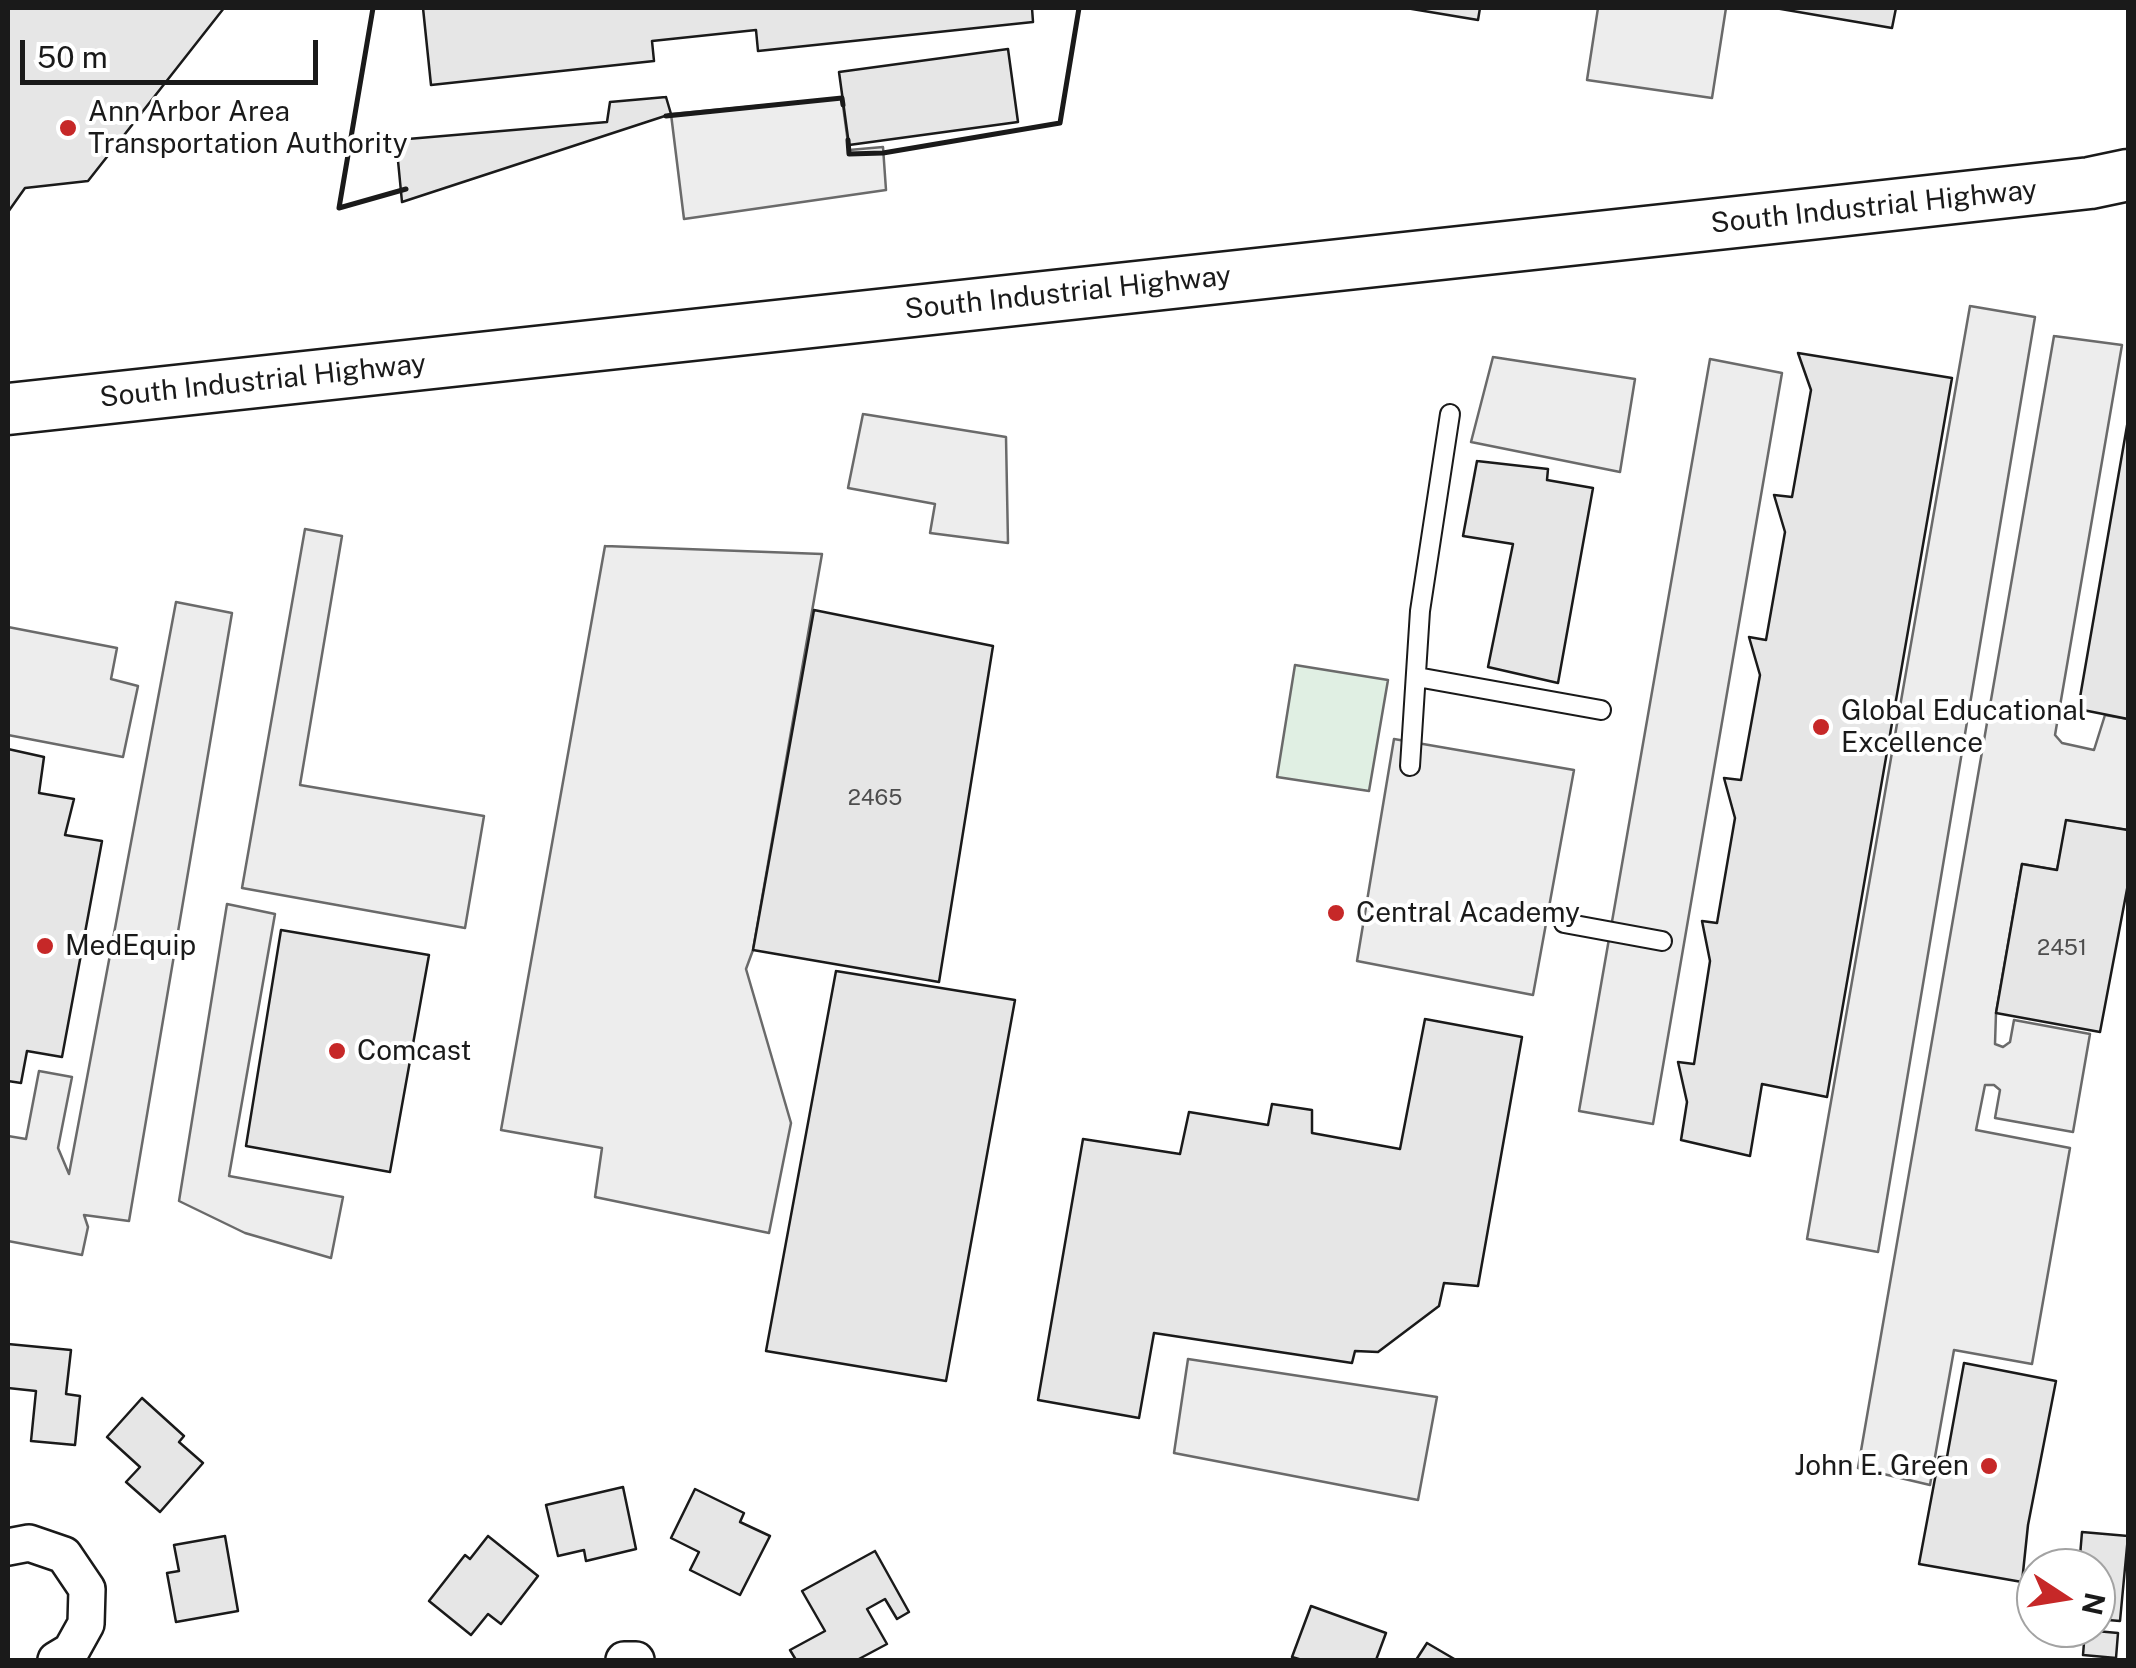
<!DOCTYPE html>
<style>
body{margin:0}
#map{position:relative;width:2136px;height:1668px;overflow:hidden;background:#fff;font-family:"Public Sans",sans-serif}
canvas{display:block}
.frame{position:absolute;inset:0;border:10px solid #1a1a1a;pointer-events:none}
.north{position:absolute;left:2016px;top:1548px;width:100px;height:100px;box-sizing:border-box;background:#fff;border:2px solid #a3a3a3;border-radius:50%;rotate:102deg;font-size:28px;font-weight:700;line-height:40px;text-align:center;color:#1a1a1a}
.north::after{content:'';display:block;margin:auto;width:35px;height:45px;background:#c62828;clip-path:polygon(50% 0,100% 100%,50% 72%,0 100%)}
.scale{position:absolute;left:20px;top:40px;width:298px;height:45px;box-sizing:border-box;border:5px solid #1a1a1a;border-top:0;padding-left:12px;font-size:30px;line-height:35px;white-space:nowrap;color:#1a1a1a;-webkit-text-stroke:8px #fff;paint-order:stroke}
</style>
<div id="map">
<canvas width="2136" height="1668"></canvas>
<div class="frame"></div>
<div class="north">N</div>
<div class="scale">50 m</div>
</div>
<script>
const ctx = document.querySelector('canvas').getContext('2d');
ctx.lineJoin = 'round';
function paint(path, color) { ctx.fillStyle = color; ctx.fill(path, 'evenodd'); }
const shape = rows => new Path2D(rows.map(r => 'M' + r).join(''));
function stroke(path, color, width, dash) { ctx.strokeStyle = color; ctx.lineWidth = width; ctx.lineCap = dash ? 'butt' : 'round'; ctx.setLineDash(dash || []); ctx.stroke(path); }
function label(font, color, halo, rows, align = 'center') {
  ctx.font = font + ' "Public Sans",sans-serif'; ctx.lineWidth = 8; ctx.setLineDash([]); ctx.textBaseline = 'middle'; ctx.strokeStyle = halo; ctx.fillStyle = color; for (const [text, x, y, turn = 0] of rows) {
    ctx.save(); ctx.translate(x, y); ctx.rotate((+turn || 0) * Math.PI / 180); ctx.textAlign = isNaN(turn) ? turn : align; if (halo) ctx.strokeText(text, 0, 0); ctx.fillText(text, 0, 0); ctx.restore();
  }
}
const green = shape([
 [1295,665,1388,680,1369,791,1277,777,1295,665]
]);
paint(green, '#e0efe3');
stroke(green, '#6a6a6a', 2.5);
const parking = shape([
 [1598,8,1726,8,1712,98,1587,80,1598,8],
 [842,98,849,150,883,147,886,190,684,219,671,114,842,98],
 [1970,306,2035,317,1878,1252,1807,1239,1970,306],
 [2054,336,2122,345,2055,735,2062,743,2094,750,2105,715,2128,719,2128,830,2067,821,2057,870,2022,864,1996,1013,1995,1044,2003,1047,2010,1042,2014,1020,2090,1034,2073,1132,1995,1118,2000,1090,1994,1085,1985,1085,1976,1130,2070,1148,2032,1364,1954,1350,1930,1485,1858,1468,2054,336],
 [1493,357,1635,379,1620,472,1471,442,1493,357],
 [1710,359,1782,373,1653,1124,1579,1111,1710,359],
 [863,414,1006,437,1008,543,930,533,935,504,848,488,863,414],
 [305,529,342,536,300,785,484,816,465,928,242,888,305,529],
 [605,546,822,554,753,950,746,969,791,1123,769,1233,595,1197,602,1148,501,1130,605,546],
 [176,602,232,613,129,1221,84,1215,88,1227,82,1255,8,1241,8,1136,26,1139,39,1071,72,1077,58,1148,69,1174,176,602],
 [8,627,117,648,111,679,138,686,123,757,8,735,8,627],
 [1394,739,1574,770,1533,995,1357,961,1394,739],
 [227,904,275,914,229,1176,343,1197,331,1258,245,1233,179,1201,227,904],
 [1188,1359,1437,1397,1418,1500,1174,1453,1188,1359]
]);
paint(parking, '#ededed');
stroke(parking, '#6a6a6a', 2.5);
const building = shape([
 [8,8,224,8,88,181,25,188,8,212,8,8],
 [423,8,1032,8,1033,22,758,51,756,30,652,41,654,61,431,85,423,8],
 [1406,8,1480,8,1478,20,1406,8],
 [1775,8,1896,8,1892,28,1775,8],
 [1008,49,1018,122,849,145,839,72,1008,49],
 [666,97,671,114,402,202,396,140,607,122,610,102,666,97],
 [1798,353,1952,378,1827,1097,1762,1084,1750,1156,1681,1140,1687,1102,1678,1062,1694,1064,1710,961,1702,921,1717,923,1735,818,1724,778,1741,780,1760,675,1749,637,1766,640,1785,532,1774,495,1792,497,1811,390,1798,353],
 [2128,420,2128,719,2078,709,2128,420],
 [1477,461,1548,469,1547,480,1593,488,1558,683,1488,667,1513,544,1463,536,1477,461],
 [814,610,993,646,939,982,753,950,814,610],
 [8,749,44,757,39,793,74,799,65,835,102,841,62,1057,27,1051,21,1083,8,1081,8,749],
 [2066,820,2128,830,2128,884,2100,1032,1996,1013,2022,864,2057,870,2066,820],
 [281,930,429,955,390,1172,246,1146,281,930],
 [836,971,1015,1000,946,1381,766,1351,836,971],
 [1425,1019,1522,1037,1478,1286,1444,1283,1439,1306,1378,1352,1355,1351,1352,1363,1154,1333,1139,1418,1038,1400,1083,1139,1180,1154,1189,1112,1268,1125,1272,1104,1312,1110,1312,1133,1400,1149,1425,1019],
 [8,1344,71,1350,66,1394,80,1396,75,1445,31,1441,36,1391,8,1388,8,1344],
 [1964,1363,2056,1381,2028,1525,2022,1582,1919,1564,1939,1457,1947,1457,1964,1363],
 [142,1398,184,1436,179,1442,203,1463,160,1512,126,1482,140,1467,107,1437,142,1398],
 [623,1487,636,1549,586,1561,584,1550,558,1556,546,1505,623,1487],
 [695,1489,744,1513,740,1522,770,1536,740,1595,690,1570,699,1552,671,1538,695,1489],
 [2082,1532,2128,1536,2120,1621,2096,1619,2096,1568,2079,1568,2082,1532],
 [225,1536,238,1611,176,1622,167,1573,179,1571,174,1545,225,1536],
 [488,1536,538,1576,501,1624,488,1614,471,1635,429,1601,465,1555,470,1559,488,1536],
 [875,1551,909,1612,897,1619,885,1599,867,1609,887,1644,857,1660,796,1660,790,1650,825,1631,802,1591,875,1551],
 [1311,1606,1386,1633,1376,1660,1302,1660,1292,1657,1311,1606],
 [2085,1630,2118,1633,2116,1658,2083,1655,2085,1630],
 [1427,1643,1456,1660,1416,1660,1427,1643]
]);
paint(building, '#e6e6e6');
stroke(building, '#1a1a1a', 2.5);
const lane = shape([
 [1417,677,1601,710],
 [1410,766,1420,611,1450,414],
 [1564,923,1662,941]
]);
const street = shape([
 [8,1547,29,1543,64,1555,87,1589,86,1624,71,1651,56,1660],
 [624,1660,636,1660]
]);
const secondary = shape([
 [8,409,1829,212,2090,183,2128,175]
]);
stroke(lane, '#1a1a1a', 22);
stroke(street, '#1a1a1a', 40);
stroke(secondary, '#1a1a1a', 55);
stroke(lane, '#fff', 18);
stroke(street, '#fff', 35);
stroke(secondary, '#fff', 50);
stroke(shape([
 [373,8,339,208,406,189],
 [666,116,842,98,843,105],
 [848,140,849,154,883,153,1060,123,1079,8]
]), '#1a1a1a', 5);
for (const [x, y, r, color] of [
 [68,128,10,"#c62828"],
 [1821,727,10,"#c62828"],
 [1336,913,10,"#c62828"],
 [45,946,10,"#c62828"],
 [337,1051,10,"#c62828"],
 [1989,1466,10,"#c62828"]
]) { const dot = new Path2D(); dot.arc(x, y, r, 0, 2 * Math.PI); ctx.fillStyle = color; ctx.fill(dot); stroke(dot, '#fff', 4); }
label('22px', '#4d4d4d', null, [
 ["2465",875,798],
 ["2451",2062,948]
]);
label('28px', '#1a1a1a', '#fff', [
 ["Ann Arbor Area",88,112],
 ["Transportation Authority",88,144],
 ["Global Educational",1841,711],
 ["Excellence",1841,743],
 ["Central Academy",1356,913],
 ["MedEquip",65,946],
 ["Comcast",357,1051],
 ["John E. Green",1969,1466,"right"]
], 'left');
label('28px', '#1a1a1a', '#fff', [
 ["South Industrial Highway",1874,207,-6],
 ["South Industrial Highway",1068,293,-6],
 ["South Industrial Highway",263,381,-6]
]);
</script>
